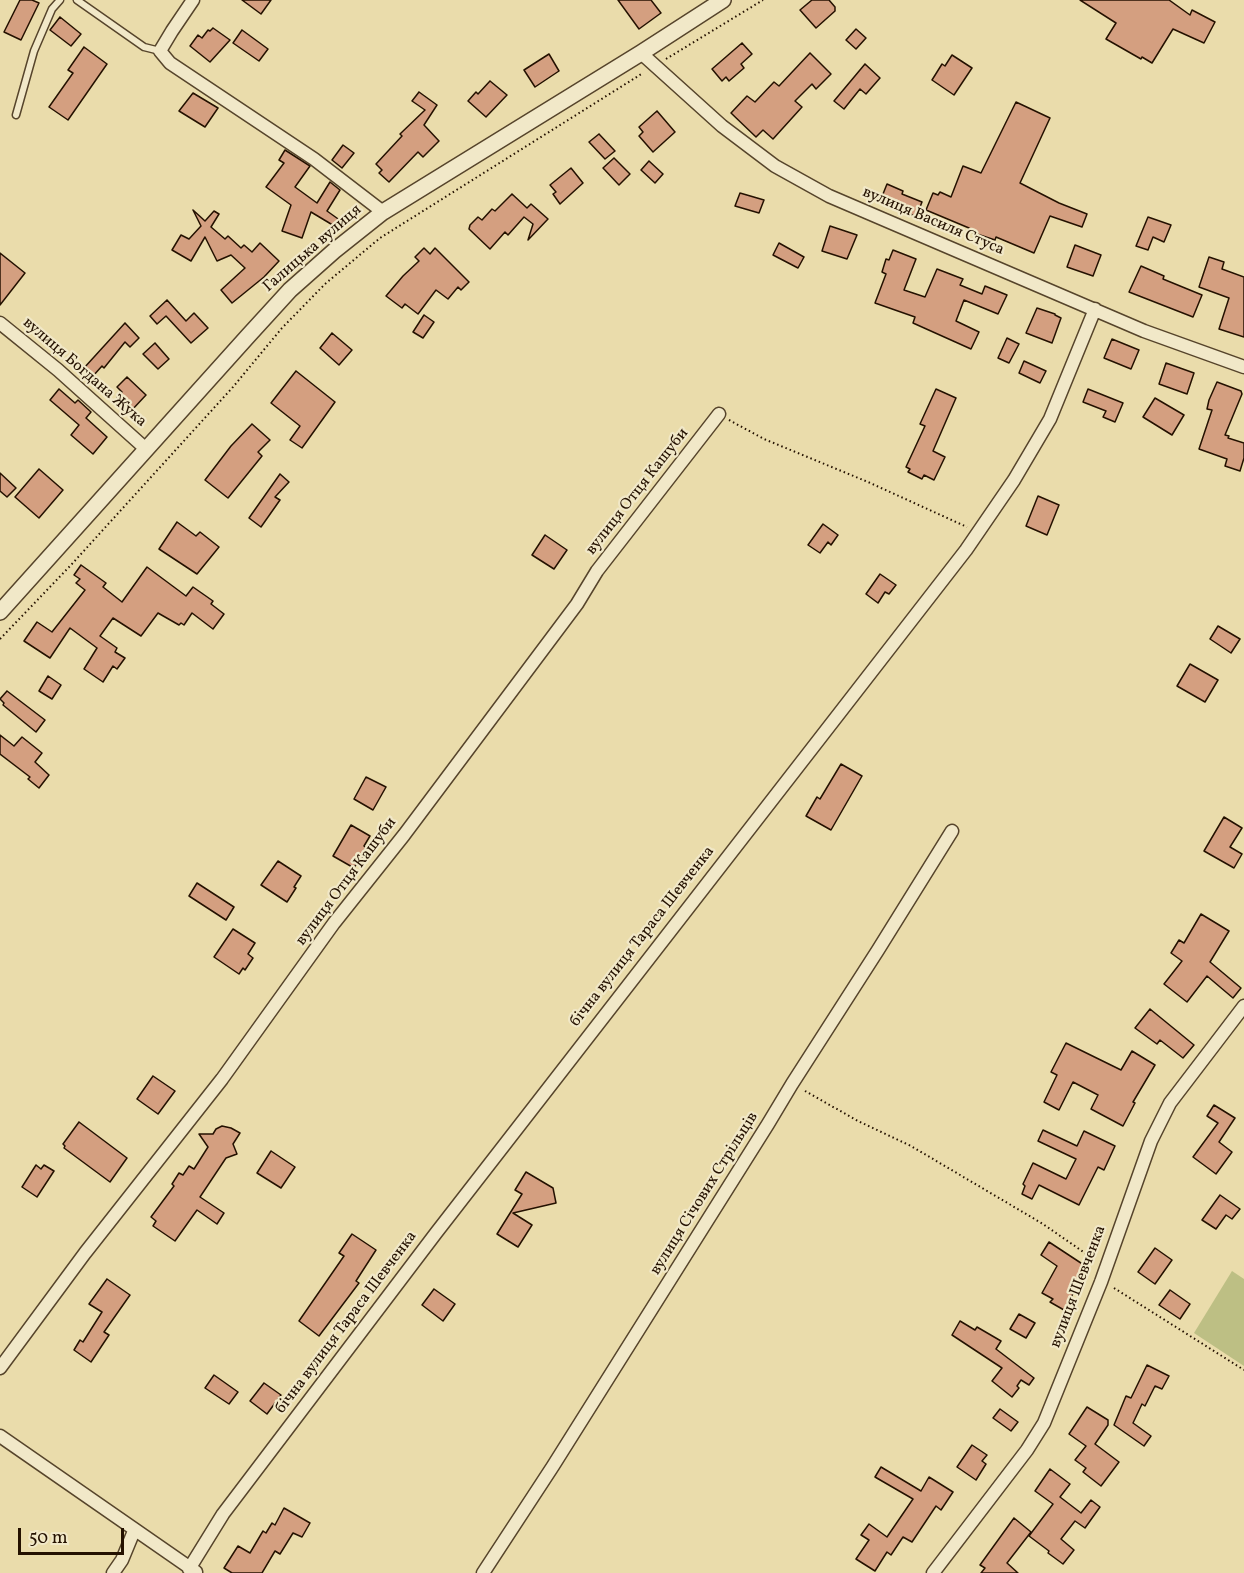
<!DOCTYPE html>
<meta charset="utf-8">
<style>
body{margin:0}
#map{position:relative;width:1244px;height:1573px;overflow:hidden;background:#eadcab;font-family:Vollkorn,serif}
canvas{display:block}
.scale{position:absolute;left:18px;top:1528px;width:106px;height:27px;box-sizing:border-box;border:3px solid #241100;border-top:0;padding-left:8px;font-size:18px;line-height:21px;white-space:nowrap;color:#241100;-webkit-text-stroke:4px #f1e8c8;paint-order:stroke}
</style>
<div id="map">
<canvas width="1244" height="1573"></canvas>
<div class="scale">50 m</div>
</div>
<script>
const ctx = document.querySelector('canvas').getContext('2d');
ctx.lineJoin = 'round';
function paint(path, color) { ctx.fillStyle = color; ctx.fill(path, 'evenodd'); }
const shape = rows => new Path2D(rows.map(r => 'M' + r).join(''));
function stroke(path, color, width, dash) { ctx.strokeStyle = color; ctx.lineWidth = width; ctx.lineCap = dash ? 'butt' : 'round'; ctx.setLineDash(dash || []); ctx.stroke(path); }
function label(font, color, halo, rows, align = 'center') {
  ctx.font = font + ' Vollkorn,serif'; ctx.lineWidth = 4.5; ctx.setLineDash([]); ctx.textBaseline = 'middle'; ctx.strokeStyle = halo; ctx.fillStyle = color; for (const [text, x, y, turn = 0] of rows) {
    ctx.save(); ctx.translate(x, y); ctx.rotate((+turn || 0) * Math.PI / 180); ctx.textAlign = isNaN(turn) ? turn : align; if (halo) ctx.strokeText(text, 0, 0); ctx.fillText(text, 0, 0); ctx.restore();
  }
}
paint(shape([
 [1232,1271,1244,1279,1244,1366,1194,1333]
]), '#bdbf84');
const building = shape([
 [20,0,32,0,39,3,21,40,4,32,20,0],
 [242,0,271,0,261,14,242,0],
 [618,0,651,0,661,13,639,29,618,0],
 [812,0,829,0,835,7,835,11,816,28,800,10,812,0],
 [1080,0,1169,0,1190,15,1192,10,1215,22,1204,43,1173,29,1152,63,1142,57,1141,59,1106,39,1116,23,1080,0],
 [60,17,81,34,71,46,50,30,60,17],
 [213,28,230,40,210,62,190,46,198,35,202,38,208,30,210,31,213,28],
 [856,29,866,38,856,49,846,40,856,29],
 [242,30,268,49,259,61,233,43,242,30],
 [742,43,752,54,741,64,744,68,729,81,726,77,722,81,712,69,742,43],
 [84,47,107,64,68,120,49,107,73,73,68,70,84,47],
 [810,53,831,74,816,89,812,84,795,101,802,107,773,139,763,130,756,137,731,113,747,96,755,102,774,82,779,86,810,53],
 [549,54,559,71,535,87,524,70,549,54],
 [952,55,972,68,954,95,932,80,942,64,945,66,952,55],
 [865,64,880,78,866,94,860,89,844,109,834,101,865,64],
 [490,81,507,95,486,117,468,101,476,92,478,94,490,81],
 [419,92,437,105,424,125,439,141,423,157,418,152,389,182,379,173,382,170,376,164,402,136,400,134,425,110,412,101,419,92],
 [193,93,218,108,205,127,179,111,193,93],
 [1016,102,1050,118,1020,183,1059,203,1087,214,1082,227,1050,216,1034,253,996,237,995,240,968,231,969,228,926,210,933,193,938,195,940,192,951,197,963,166,981,173,1016,102],
 [657,111,675,132,653,152,639,136,643,132,639,127,657,111],
 [599,134,615,151,605,159,589,142,599,134],
 [343,145,354,153,342,168,332,160,343,145],
 [285,150,310,166,295,187,317,203,330,182,340,190,327,211,341,221,336,227,311,212,302,238,282,231,291,205,266,187,284,163,279,160,285,150],
 [614,158,630,174,619,185,603,168,614,158],
 [649,161,663,174,655,183,641,170,649,161],
 [571,168,583,183,560,204,553,194,556,192,550,185,571,168],
 [887,184,903,191,902,194,922,202,916,217,881,199,887,184],
 [740,193,764,200,759,213,735,206,740,193],
 [512,194,527,208,531,204,548,219,528,240,533,224,524,217,508,235,505,232,490,249,469,229,470,225,478,217,482,220,492,209,495,211,512,194],
 [193,210,205,221,214,211,219,214,211,227,225,239,228,236,241,248,244,245,252,252,260,243,279,261,264,277,232,303,221,290,245,268,231,255,217,261,205,237,191,261,172,250,181,235,189,239,201,226,193,210],
 [1148,217,1171,225,1164,242,1153,237,1148,250,1136,246,1148,217],
 [830,226,857,235,847,259,822,251,830,226],
 [779,243,804,257,798,268,773,255,779,243],
 [1075,245,1101,255,1093,276,1067,267,1075,245],
 [424,248,430,254,435,248,469,282,461,290,458,287,448,299,436,290,418,314,405,304,402,308,386,296,403,276,419,261,415,257,424,248],
 [893,250,916,259,904,290,925,297,937,269,963,279,960,285,982,294,985,286,1007,295,998,314,964,300,956,321,979,332,971,349,913,323,915,317,875,303,886,274,882,272,886,259,889,260,893,250],
 [0,253,25,273,0,305,0,253],
 [1209,257,1224,262,1222,269,1244,277,1244,337,1219,329,1229,298,1199,287,1209,257],
 [1141,266,1164,276,1163,279,1202,295,1193,317,1129,292,1141,266],
 [167,300,186,321,194,313,208,328,191,343,166,316,157,324,150,316,167,300],
 [1037,308,1055,314,1055,315,1061,318,1052,343,1026,333,1037,308],
 [424,315,434,322,423,338,413,332,424,315],
 [125,323,139,338,130,347,125,342,104,368,102,366,93,376,84,368,125,323],
 [332,333,352,350,339,365,320,348,332,333],
 [1007,338,1019,344,1009,363,998,358,1007,338],
 [1112,339,1139,350,1131,369,1104,358,1112,339],
 [155,343,169,359,158,369,143,354,155,343],
 [1024,361,1046,371,1040,383,1019,373,1024,361],
 [1166,363,1194,373,1187,394,1159,384,1166,363],
 [296,371,335,402,302,448,290,440,300,426,271,403,296,371],
 [127,377,146,395,131,411,117,397,122,392,117,387,127,377],
 [1217,382,1241,391,1242,394,1225,435,1229,436,1228,438,1244,443,1244,458,1240,471,1225,466,1227,459,1199,449,1212,410,1207,409,1209,400,1217,382],
 [59,389,75,403,78,400,91,412,86,418,107,437,93,454,71,435,79,425,50,400,59,389],
 [936,389,956,398,933,451,945,457,934,480,924,475,922,479,908,472,910,469,906,467,925,426,920,424,936,389],
 [1088,389,1123,403,1115,422,1103,417,1106,411,1083,402,1088,389],
 [1155,398,1184,415,1172,435,1143,417,1155,398],
 [252,424,270,440,258,452,262,456,228,498,205,480,231,446,252,424],
 [39,469,63,490,39,518,15,497,39,469],
 [0,473,16,488,7,497,0,491,0,473],
 [280,474,289,482,275,497,280,500,261,527,249,518,280,474],
 [1038,496,1059,505,1047,535,1026,526,1038,496],
 [177,522,196,536,200,532,219,547,197,574,159,549,177,522],
 [823,524,838,535,831,545,828,542,820,553,808,545,823,524],
 [545,535,567,550,554,569,532,555,545,535],
 [81,565,106,583,103,587,122,602,147,567,186,596,193,587,213,601,211,604,224,614,213,629,192,613,184,625,181,623,179,625,158,613,141,636,113,618,100,636,117,648,115,652,125,658,117,669,113,666,103,682,84,669,97,648,70,628,50,658,24,641,37,622,52,632,85,590,76,583,80,579,74,575,81,565],
 [880,574,896,585,889,594,885,592,878,603,866,594,880,574],
 [1218,626,1240,639,1231,653,1210,639,1218,626],
 [1190,664,1218,680,1205,702,1177,686,1190,664],
 [48,676,61,685,52,699,39,691,48,676],
 [7,691,45,720,36,732,3,705,4,703,0,699,7,691],
 [0,735,14,746,22,737,42,753,35,762,49,775,39,788,28,779,30,777,0,754,0,735],
 [841,764,862,776,831,830,806,816,817,797,820,799,841,764],
 [366,777,386,787,373,810,354,799,366,777],
 [1224,817,1242,828,1230,847,1242,854,1234,868,1204,851,1224,817],
 [351,825,370,836,364,846,366,848,363,853,365,854,358,865,356,864,354,868,333,856,351,825],
 [278,861,301,876,294,887,296,888,287,902,261,885,278,861],
 [197,883,234,907,226,920,189,896,197,883],
 [1201,914,1229,931,1210,962,1241,988,1233,998,1207,976,1187,1002,1164,984,1182,961,1171,953,1179,940,1184,943,1201,914],
 [233,929,255,943,248,954,253,958,245,970,243,968,239,974,214,957,233,929],
 [1150,1009,1194,1045,1183,1058,1160,1040,1157,1044,1135,1028,1150,1009],
 [1066,1043,1121,1070,1132,1051,1155,1065,1133,1102,1135,1103,1123,1126,1091,1109,1098,1095,1073,1082,1059,1110,1044,1102,1057,1075,1051,1072,1066,1043],
 [153,1076,175,1091,158,1114,137,1099,153,1076],
 [1214,1105,1235,1118,1219,1142,1232,1152,1216,1174,1193,1157,1218,1123,1207,1116,1214,1105],
 [79,1122,127,1158,110,1182,64,1148,65,1146,63,1144,79,1122],
 [222,1126,231,1128,240,1133,233,1144,237,1154,226,1158,200,1197,224,1213,217,1224,197,1210,175,1241,153,1226,156,1221,151,1217,174,1186,172,1184,179,1173,183,1175,189,1166,194,1169,208,1147,199,1134,213,1134,216,1129,222,1126],
 [1043,1130,1077,1146,1084,1131,1115,1146,1104,1170,1098,1167,1079,1205,1039,1185,1032,1199,1022,1194,1025,1186,1023,1184,1033,1163,1066,1179,1076,1159,1038,1141,1043,1130],
 [271,1151,295,1167,281,1188,257,1173,271,1151],
 [36,1165,41,1169,44,1165,54,1171,37,1197,22,1187,36,1165],
 [526,1172,553,1188,556,1203,513,1213,532,1225,518,1247,497,1234,522,1194,515,1190,526,1172],
 [1220,1195,1240,1209,1232,1219,1226,1215,1216,1229,1202,1220,1220,1195],
 [352,1234,376,1250,356,1281,359,1283,319,1336,299,1321,344,1256,339,1253,352,1234],
 [1049,1242,1090,1269,1082,1282,1080,1281,1064,1310,1050,1302,1053,1299,1042,1293,1057,1266,1041,1255,1049,1242],
 [1155,1248,1172,1260,1155,1284,1138,1272,1155,1248],
 [107,1279,130,1295,104,1332,109,1335,91,1362,74,1350,80,1340,83,1342,102,1312,89,1304,107,1279],
 [434,1289,455,1304,443,1321,422,1305,434,1289],
 [1170,1290,1190,1304,1180,1319,1159,1305,1170,1290],
 [1019,1314,1035,1323,1026,1338,1010,1329,1019,1314],
 [960,1321,975,1330,977,1327,1001,1341,996,1349,1034,1378,1029,1385,1021,1380,1017,1386,1019,1388,1012,1397,992,1381,1002,1368,952,1335,960,1321],
 [1147,1365,1169,1376,1162,1389,1155,1386,1145,1406,1142,1404,1133,1423,1151,1436,1144,1446,1114,1425,1126,1396,1131,1398,1147,1365],
 [214,1375,238,1392,229,1404,205,1388,214,1375],
 [264,1383,281,1395,267,1414,250,1401,264,1383],
 [1087,1407,1108,1420,1108,1425,1095,1444,1119,1462,1101,1486,1083,1472,1086,1468,1075,1460,1086,1446,1069,1434,1087,1407],
 [1000,1409,1018,1422,1011,1431,993,1418,1000,1409],
 [972,1445,987,1455,982,1461,986,1464,976,1480,957,1467,972,1445],
 [881,1467,921,1491,929,1477,953,1492,941,1510,936,1506,912,1542,903,1537,891,1555,887,1552,875,1571,856,1559,869,1540,861,1535,869,1524,887,1537,913,1499,875,1477,881,1467],
 [1050,1469,1070,1484,1060,1497,1081,1513,1091,1500,1100,1507,1085,1528,1075,1521,1061,1539,1074,1550,1063,1564,1048,1553,1049,1551,1029,1536,1053,1504,1035,1491,1050,1469],
 [284,1508,310,1523,302,1537,293,1533,280,1554,275,1551,262,1573,232,1573,224,1568,238,1546,250,1553,263,1531,266,1533,272,1523,275,1525,284,1508],
 [1014,1518,1031,1532,1007,1563,1018,1573,981,1573,985,1568,980,1565,1014,1518]
]);
paint(building, '#d49f80');
stroke(building, '#241100', 1.5);
const service = shape([
 [77,0,144,47,160,51],
 [16,115,34,51,52,9,60,0]
]);
const minor = shape([
 [193,0,172,31,160,51,170,63,314,159,383,212],
 [641,53,722,126,775,166,829,196,1144,331,1244,367],
 [0,323,58,370,146,449],
 [0,1368,85,1253,222,1079,334,923,404,835,577,604,597,571,719,414],
 [0,1436,196,1572],
 [189,1569,223,1514,436,1233,966,550,1014,480,1050,419,1095,309],
 [113,1573,122,1560,134,1531],
 [483,1573,553,1466,768,1124,792,1084,878,950,952,831],
 [933,1573,1027,1450,1044,1423,1101,1282,1151,1141,1170,1103,1244,1006]
]);
const tertiary = shape([
 [0,612,248,336,290,290,334,251,383,212,641,53,723,0]
]);
stroke(service, '#56442b', 9);
stroke(minor, '#56442b', 15);
stroke(tertiary, '#56442b', 18);
stroke(shape([
 [666,59,763,0],
 [729,420,764,439,868,482,967,527],
 [0,639,71,565,233,387,282,328,325,284,380,238,643,73],
 [805,1091,858,1121,911,1146,1043,1224,1095,1260],
 [1114,1288,1244,1370]
]), '#241100', 2, [1.5, 3]);
stroke(service, '#f1e8c8', 6);
stroke(minor, '#f1e8c8', 12);
stroke(tertiary, '#f1e8c8', 15);
label('16px', '#241100', '#f1e8c8', [
 ["вулиця Василя Стуса",933,222,23],
 ["Галицька вулиця",313,249,-41],
 ["вулиця Богдана Жука",84,373,41],
 ["вулиця Отця Кашуби",638,492,-52],
 ["вулиця Отця Кашуби",347,882,-53],
 ["бічна вулиця Тараса Шевченка",643,937,-52],
 ["вулиця Січових Стрільців",705,1194,-58],
 ["вулиця Шевченка",1079,1287,-69],
 ["бічна вулиця Тараса Шевченка",347,1323,-53]
]);
</script>
